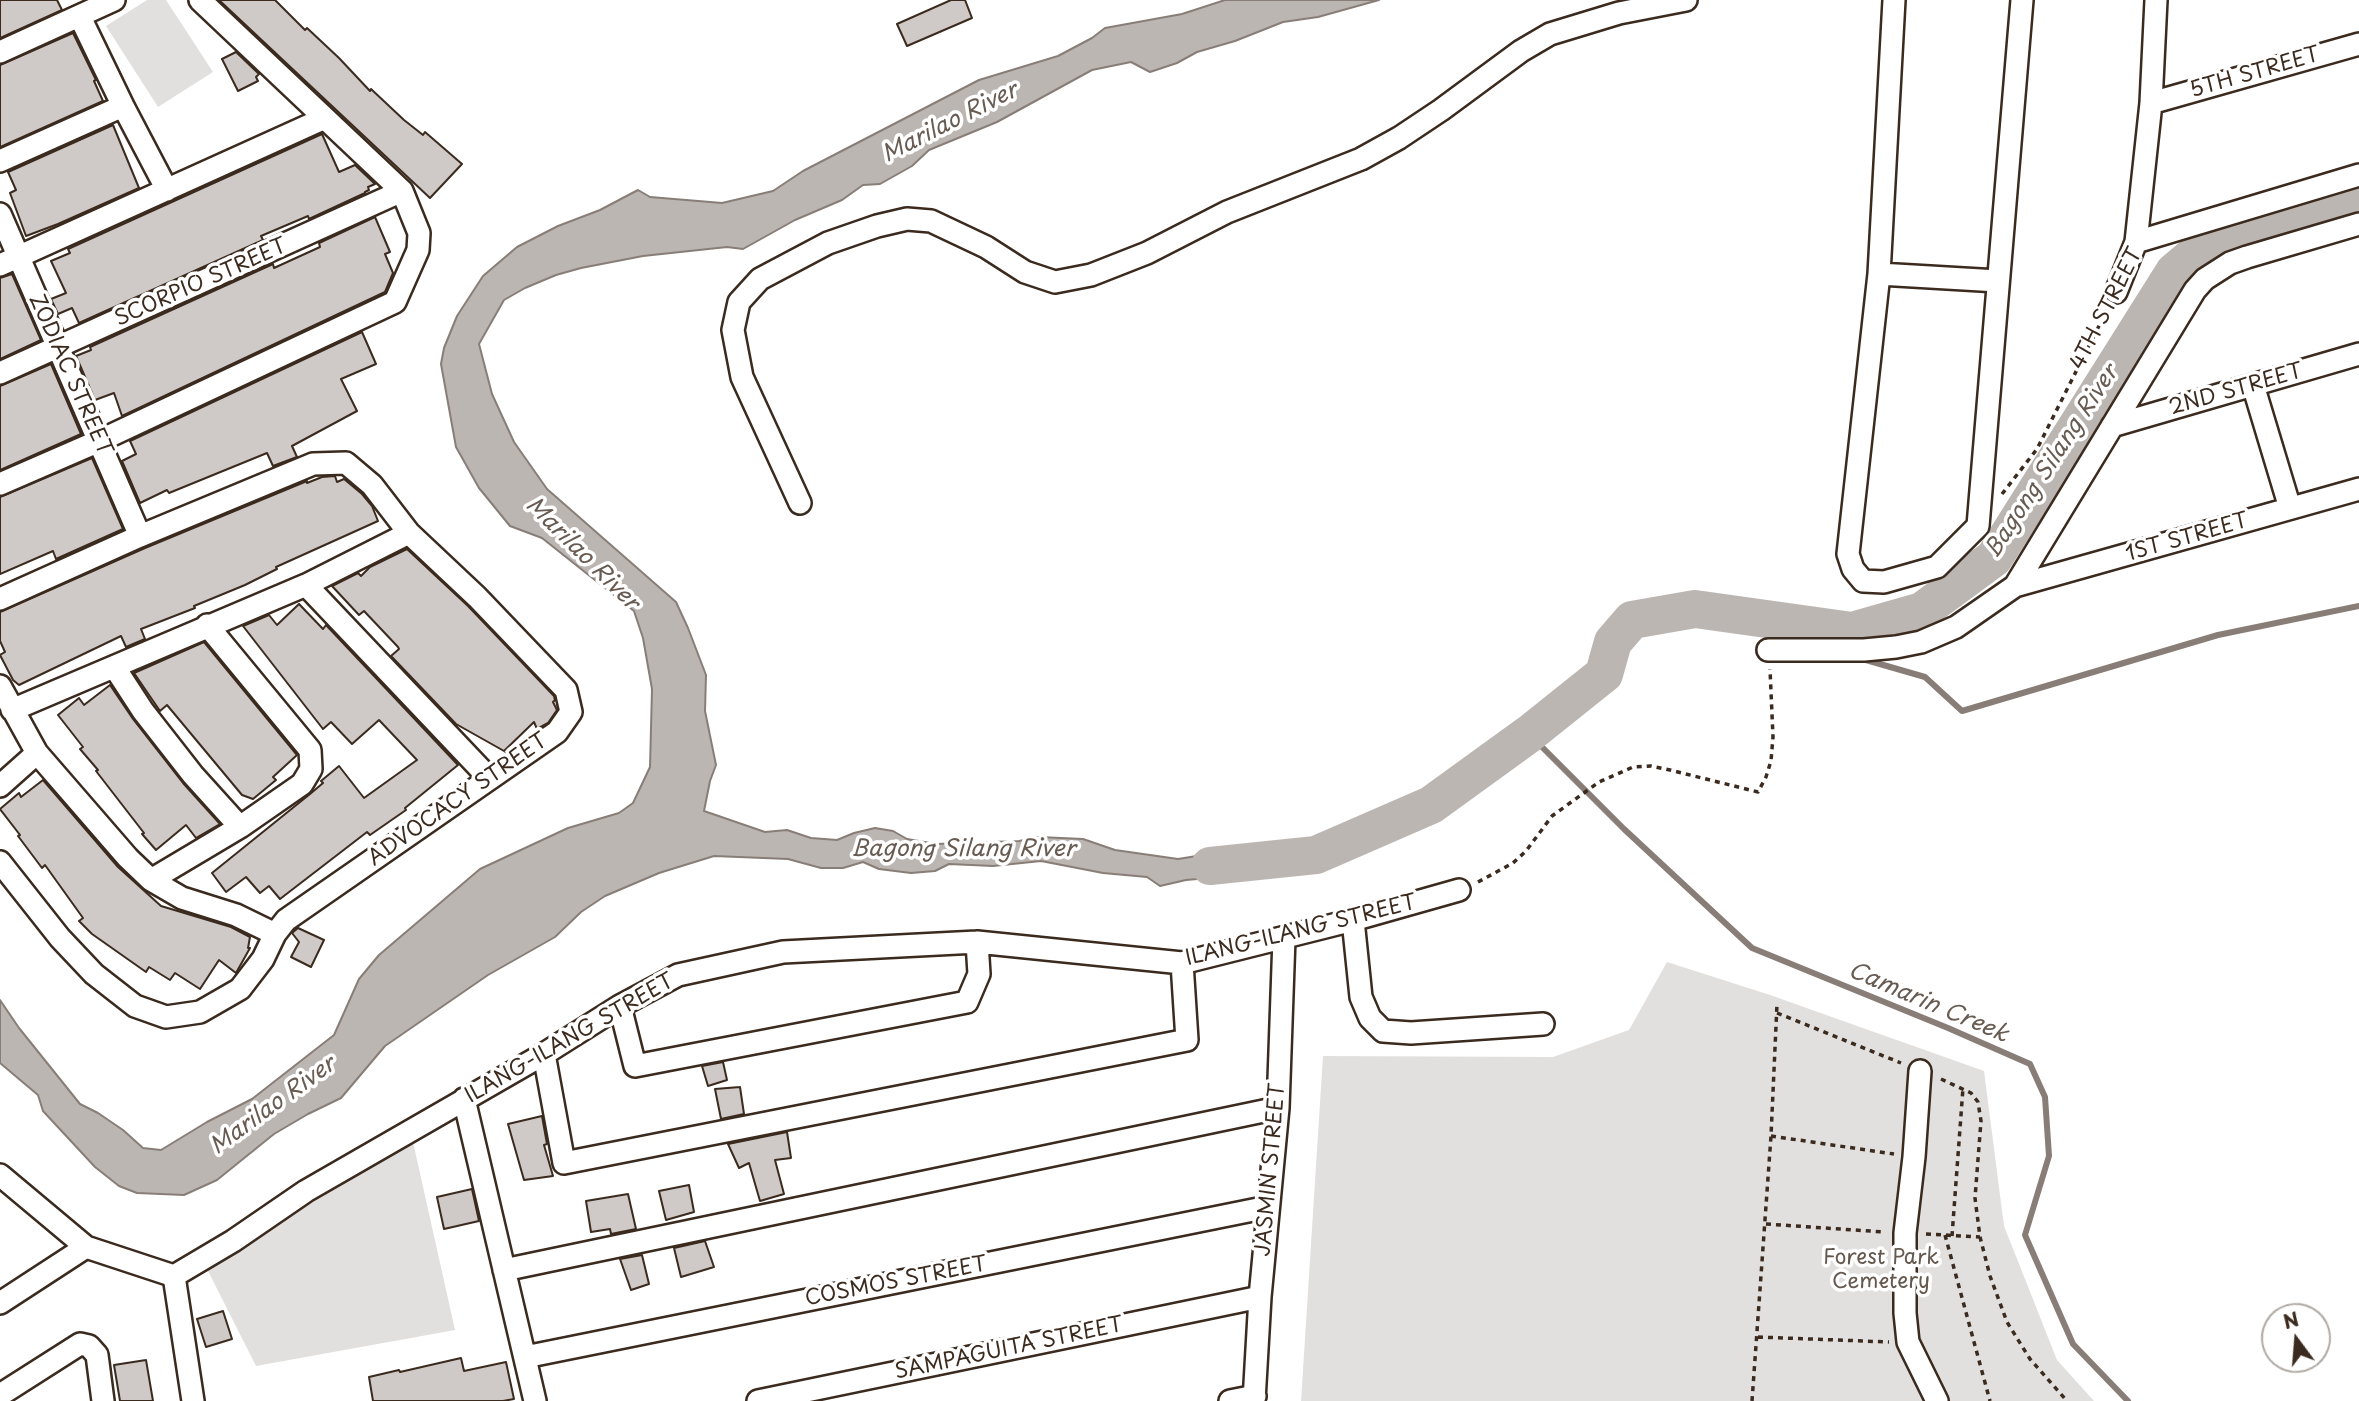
<!DOCTYPE html>
<style>
body{margin:0}
#map{position:relative;width:2359px;height:1401px;overflow:hidden;background:#fff;font-family:"Playpen Sans",sans-serif}
canvas{display:block}
.north{position:absolute;left:2261px;top:1303px;width:70px;height:70px;box-sizing:border-box;background:#fff;border:2px solid #b1aaa5;border-radius:50%;rotate:344deg;font-size:19px;font-weight:700;line-height:28px;text-align:center;color:#3b2a1e}
.north::after{content:'';display:block;margin:auto;width:24px;height:32px;background:#3b2a1e;clip-path:polygon(50% 0,100% 100%,50% 72%,0 100%)}
</style>
<div id="map">
<canvas width="2359" height="1401"></canvas>
<div class="north">N</div>
</div>
<script>
const ctx = document.querySelector('canvas').getContext('2d');
ctx.lineJoin = 'round';
function paint(path, color) { ctx.fillStyle = color; ctx.fill(path, 'evenodd'); }
const shape = rows => new Path2D(rows.map(r => 'M' + r).join(''));
function stroke(path, color, width, dash) { ctx.strokeStyle = color; ctx.lineWidth = width; ctx.lineCap = dash ? 'butt' : 'round'; ctx.setLineDash(dash || []); ctx.stroke(path); }
function label(font, color, halo, rows, align = 'center') {
  ctx.font = font + ' "Playpen Sans",sans-serif'; ctx.lineWidth = 7; ctx.setLineDash([]); ctx.textBaseline = 'middle'; ctx.strokeStyle = halo; ctx.fillStyle = color; for (const [text, x, y, turn = 0] of rows) {
    ctx.save(); ctx.translate(x, y); ctx.rotate((+turn || 0) * Math.PI / 180); ctx.textAlign = isNaN(turn) ? turn : align; if (halo) ctx.strokeText(text, 0, 0); ctx.fillText(text, 0, 0); ctx.restore();
  }
}
paint(shape([
 [147,0,166,0,213,72,158,107,106,26],
 [1667,962,1770,995,1984,1071,2004,1226,2057,1360,2094,1401,1301,1401,1323,1056,1553,1057,1629,1030],
 [413,1142,455,1330,256,1366,206,1267]
]), '#e2e0de');
const water = shape([
 [1225,0,1379,0,1318,17,1283,22,1235,41,1197,52,1177,63,1150,72,1131,62,1092,70,997,122,929,150,912,166,880,184,863,185,842,200,795,220,743,249,727,247,643,256,581,268,556,275,525,288,504,300,479,344,492,394,514,442,547,489,676,602,688,628,706,675,705,711,716,765,710,781,704,811,765,832,787,830,811,838,837,840,854,833,875,828,893,831,907,839,936,844,1019,841,1039,837,1083,839,1115,850,1178,859,1234,850,1261,850,1263,873,1186,880,1160,886,1147,877,1103,873,1041,861,993,866,949,864,935,871,911,873,879,869,863,862,843,868,821,868,788,859,714,856,659,873,605,896,581,912,555,937,488,975,385,1046,341,1098,308,1114,274,1134,217,1180,184,1195,137,1193,119,1186,95,1167,43,1111,38,1095,0,1063,0,1000,19,1028,80,1104,98,1113,123,1130,143,1148,161,1150,207,1122,252,1099,334,1035,359,979,379,955,480,869,568,828,619,813,633,803,650,767,652,689,643,638,634,611,542,538,510,526,479,488,456,447,441,364,444,348,457,316,483,276,517,247,558,226,600,210,638,190,650,197,722,203,773,191,803,171,979,80,1058,56,1092,38,1105,28,1182,14,1225,0]
]);
paint(water, '#bcb6b3');
stroke(water, '#887e77', 2);
stroke(shape([
 [1813,624,1829,639],
 [1859,658,1925,677,1962,711,2218,635,2359,606],
 [1529,734,1624,829,1752,948,1948,1028,2030,1064,2045,1097,2049,1156,2025,1235,2073,1344,2128,1401]
]), '#887e77', 6);
stroke(shape([
 [1210,866,1316,855,1431,805,1529,734,1604,674,1613,642,1632,620,1695,609,1852,631,1922,611,1994,558,2174,272,2200,250,2359,202]
]), '#bcb6b3', 38);
const building = shape([
 [0,0,57,0,62,10,0,38,0,0],
 [219,0,275,0,305,30,307,28,339,58,370,91,371,89,404,120,423,135,425,132,462,164,430,198,219,0],
 [951,0,965,0,972,18,907,46,897,24,951,0],
 [73,33,96,80,94,81,103,101,0,147,0,65,73,33],
 [236,52,259,74,256,77,258,81,238,91,222,59,236,52],
 [113,125,139,188,58,224,26,236,10,193,16,190,8,172,113,125],
 [322,134,339,172,355,165,375,184,368,187,369,190,365,192,365,193,309,219,308,216,261,236,263,240,79,323,72,308,58,314,51,299,66,293,51,261,70,253,68,249,322,134],
 [375,217,390,252,385,254,393,273,385,292,122,416,114,393,95,400,76,356,91,350,90,347,273,264,274,268,320,247,319,243,375,217],
 [12,274,41,340,0,359,0,278,12,274],
 [362,332,376,364,341,379,357,411,292,446,297,457,273,466,267,453,169,493,167,490,140,503,122,461,136,454,130,441,362,332],
 [51,364,81,434,0,470,0,386,51,364],
 [92,458,123,529,56,559,53,551,0,574,0,497,92,458],
 [335,476,337,482,344,479,362,494,372,506,378,521,276,567,277,569,245,585,194,606,195,608,141,629,145,639,126,647,121,636,19,685,13,680,0,655,5,652,0,641,0,612,145,548,307,481,307,483,322,477,335,476],
 [407,549,468,606,554,696,555,700,553,702,557,710,548,723,537,729,534,722,504,751,456,724,391,656,399,649,398,647,364,611,359,615,332,586,358,573,361,576,370,567,407,549],
 [299,604,323,629,326,625,458,765,405,808,406,810,370,835,367,832,280,899,269,886,260,893,246,877,226,892,212,873,310,794,323,783,321,781,339,766,364,798,417,760,379,720,352,744,331,722,323,729,243,626,269,615,277,625,299,604],
 [204,642,297,755,273,777,276,780,253,799,242,795,167,705,160,711,134,673,204,642],
 [110,685,133,719,183,783,220,824,196,838,186,825,156,850,142,834,144,833,96,771,98,770,80,749,83,747,58,715,79,698,84,705,110,685],
 [43,780,118,867,161,906,231,927,250,937,248,948,250,948,236,973,219,960,200,989,175,973,170,980,149,967,146,972,92,934,79,921,83,918,45,865,42,868,18,836,20,835,0,809,19,793,21,797,43,780],
 [298,928,324,940,311,967,291,957,299,942,292,933,298,928],
 [723,1062,727,1080,708,1086,702,1066,723,1062],
 [740,1087,744,1114,721,1119,715,1089,740,1087],
 [542,1116,547,1144,544,1145,553,1176,524,1180,508,1124,542,1116],
 [787,1132,791,1158,775,1160,784,1194,760,1201,749,1163,739,1168,728,1144,787,1132],
 [689,1185,694,1212,666,1220,659,1191,689,1185],
 [472,1189,479,1221,444,1229,437,1197,472,1189],
 [628,1194,636,1229,611,1234,610,1229,591,1232,586,1201,628,1194],
 [705,1241,714,1267,681,1277,674,1248,705,1241],
 [642,1255,649,1284,631,1290,620,1259,642,1255],
 [223,1311,232,1339,206,1347,197,1319,223,1311],
 [461,1358,464,1371,506,1362,514,1399,503,1401,373,1401,369,1377,399,1370,400,1372,461,1358],
 [146,1360,153,1401,120,1401,114,1365,146,1360]
]);
paint(building, '#cfcac7');
stroke(building, '#3b2a1e', 2);
const minor = shape([
 [1894,0,1879,274,1848,554,1853,569,1863,581,1884,582,1937,567,1978,526,2022,0],
 [80,17,123,106,167,190],
 [0,52,114,0],
 [2151,103,2359,44],
 [0,161,123,106],
 [0,214,140,536],
 [2136,242,2151,103,2156,0],
 [0,265,325,118],
 [1879,274,1998,281],
 [2116,292,2136,242,2359,175],
 [0,373,402,191],
 [2253,385,2290,508],
 [2112,426,2359,354],
 [0,484,99,441,395,302,418,250,419,233,402,191,200,0],
 [800,503,742,377,733,330,739,302,760,279,828,243,877,226,907,219,931,221,986,247,1025,272,1055,282,1091,275,1147,253,1227,212,1361,159,1399,138,1441,110,1521,51,1550,34,1619,13,1686,0],
 [306,585,489,778],
 [2015,586,2359,489],
 [0,599,140,536,313,464,346,463,372,485,409,533,477,597,566,690,571,712,557,732,286,920,275,934,263,959,240,989,200,1012,166,1017,135,1006,94,974,60,938,0,862],
 [1768,650,1864,650,1896,647,1921,642,1956,627,2015,586,2195,290,2205,279,2230,263,2247,257,2359,224],
 [115,668,143,711,193,775,240,827],
 [0,686,37,753,128,858,151,880,182,898,236,915,275,934],
 [12,710,306,585,409,533],
 [0,786,37,753],
 [151,880,240,827,302,784,311,769,310,750,207,625],
 [1353,920,1361,997,1370,1018,1383,1031,1411,1033,1543,1024],
 [620,1006,635,1066,967,1002,979,974,977,942],
 [544,1054,564,1163,1187,1040,1182,963],
 [1920,1071,1914,1157,1905,1233,1905,1313,1908,1342,1937,1401],
 [464,1099,535,1401],
 [0,1175,86,1247,174,1276,233,1241,306,1191,544,1054,620,1006,678,975,783,952,977,942,1182,963,1353,920,1459,890],
 [504,1270,1278,1108],
 [174,1276,193,1401],
 [0,1303,86,1247],
 [525,1357,1268,1207],
 [0,1395,80,1344,89,1346,97,1355,103,1401],
 [758,1401,1260,1297],
 [1230,1401,1255,1396],
 [1254,1401,1260,1297,1278,1108,1284,938]
]);
stroke(minor, '#3b2a1e', 26);
stroke(shape([
 [2002,494,2037,449,2107,310],
 [1478,882,1513,863,1526,851,1552,816,1599,782,1633,767,1651,766,1670,770,1758,792,1766,777,1771,761,1773,737,1770,669],
 [1777,1013,1901,1063],
 [1941,1079,1971,1093,1978,1102,1981,1121,1975,1198,1980,1237,1990,1276,2007,1322,2030,1359,2067,1401],
 [1771,1136,1894,1154],
 [1766,1224,1884,1232],
 [1926,1234,1980,1237],
 [1945,1235,1990,1401],
 [1952,1236,1963,1088],
 [1758,1337,1889,1342],
 [1752,1401,1771,1136,1777,1004]
]), '#3b2a1e', 3.5, [5, 5]);
stroke(minor, '#fff', 21);
label('21px', '#3b2a1e', '#fff', [
 ["5TH STREET",2255,73,-16],
 ["SCORPIO STREET",201,283,-24],
 ["4TH STREET",2107,309,-63],
 ["ZODIAC STREET",70,375,66],
 ["2ND STREET",2236,390,-16],
 ["1ST STREET",2187,538,-16],
 ["ADVOCACY STREET",458,800,-35],
 ["ILANG-ILANG STREET",1301,931,-14],
 ["ILANG-ILANG STREET",570,1039,-30],
 ["JASMIN STREET",1271,1170,-85],
 ["COSMOS STREET",896,1282,-11],
 ["SAMPAGUITA STREET",1009,1349,-12]
]);
label('21px', '#65584e', '#fff', [
 ["Forest Park",1881,1258],
 ["Cemetery",1881,1282]
]);
label('italic 23px', '#685b52', '#fff', [
 ["Marilao River",950,123,-27],
 ["Bagong Silang River",2052,462,-57],
 ["Marilao River",582,554,45],
 ["Bagong Silang River",963,850],
 ["Camarin Creek",1928,1003,23],
 ["Marilao River",273,1106,-36]
]);
</script>
